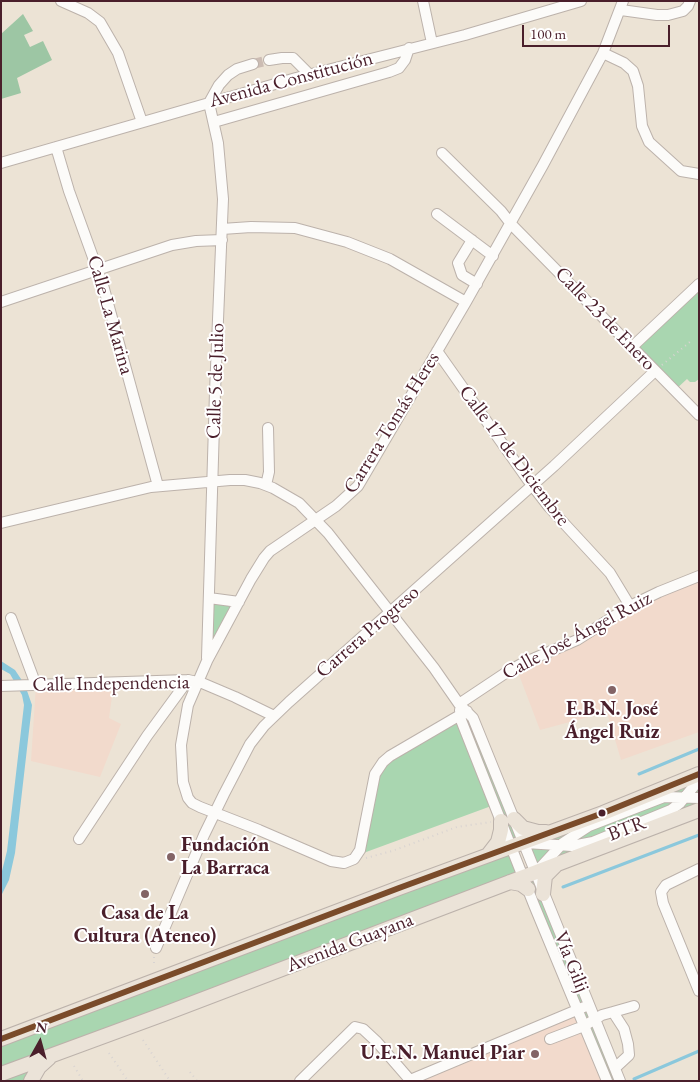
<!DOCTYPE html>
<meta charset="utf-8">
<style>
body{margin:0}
#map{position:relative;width:700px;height:1082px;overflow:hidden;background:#ece3d5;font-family:"EB Garamond",serif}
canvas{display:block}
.frame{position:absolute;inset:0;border:2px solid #4a1f2b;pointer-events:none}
.north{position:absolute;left:15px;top:1017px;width:50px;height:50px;-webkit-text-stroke:4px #fff;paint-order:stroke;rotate:7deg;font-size:14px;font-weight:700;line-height:20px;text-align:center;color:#4a1f2b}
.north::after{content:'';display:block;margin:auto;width:18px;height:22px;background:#4a1f2b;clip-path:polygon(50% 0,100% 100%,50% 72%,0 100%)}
.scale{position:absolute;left:522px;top:25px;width:148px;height:22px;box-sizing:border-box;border:2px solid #4a1f2b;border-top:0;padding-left:6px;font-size:15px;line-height:18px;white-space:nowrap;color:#4a1f2b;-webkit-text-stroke:4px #fff;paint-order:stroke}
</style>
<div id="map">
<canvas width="700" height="1082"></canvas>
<div class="frame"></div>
<div class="north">N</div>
<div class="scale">100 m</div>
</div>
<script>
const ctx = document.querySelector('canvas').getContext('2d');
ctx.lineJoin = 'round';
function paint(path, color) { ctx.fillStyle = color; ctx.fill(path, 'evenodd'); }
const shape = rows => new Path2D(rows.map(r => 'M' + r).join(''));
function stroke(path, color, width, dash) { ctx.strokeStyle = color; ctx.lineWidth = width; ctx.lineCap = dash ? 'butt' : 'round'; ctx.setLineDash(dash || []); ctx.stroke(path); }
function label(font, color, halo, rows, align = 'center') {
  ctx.font = font + ' "EB Garamond",serif'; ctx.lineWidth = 4; ctx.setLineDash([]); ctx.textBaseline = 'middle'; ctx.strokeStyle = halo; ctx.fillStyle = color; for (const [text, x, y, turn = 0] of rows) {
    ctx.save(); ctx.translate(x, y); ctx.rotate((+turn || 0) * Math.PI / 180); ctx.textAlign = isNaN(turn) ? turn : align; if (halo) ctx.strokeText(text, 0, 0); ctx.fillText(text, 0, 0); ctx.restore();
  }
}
paint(shape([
 [699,576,699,732,621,760,607,712,540,730,516,667],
 [114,682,109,718,121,724,100,777,31,761,36,685],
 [578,1010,607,1081,409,1081]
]), '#f2dacc');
paint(shape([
 [699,290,699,379,695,382,690,382,687,379,674,391,632,347],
 [209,598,239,602,207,661],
 [467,711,523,842,699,774,699,810,535,873,620,1081,607,1081,523,877,51,1056,31,1081,1,1081,1,1039,511,847,494,805,358,855,379,768],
 [523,843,535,873,523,877,511,847]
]), '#a9d6b0');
paint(shape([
 [23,14,33,31,24,35,30,47,43,41,52,60,17,78,21,93,1,99,1,34]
]), '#9dc6a4');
paint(shape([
 [1,661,15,670,25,685,32,705,15,853,9,880,1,896,1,875,7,851,24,705,22,695,10,674,1,669]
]), '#8bc8dc');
stroke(shape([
 [639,774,699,749],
 [563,887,699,835],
 [634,1079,699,1051]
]), '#8bc8dc', 3);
stroke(shape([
 [253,64,269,60]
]), '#ccbcb3', 10, [10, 5]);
const minor = shape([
 [61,1,88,13,100,22,118,53,142,122],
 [423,1,432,43],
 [621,10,657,15,668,15,683,11,688,6,690,1],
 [603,53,624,63,633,71,638,86,642,126,649,142,681,171,699,174],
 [269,60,282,58,293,58,309,74],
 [214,122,389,72,399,68,405,60,409,48],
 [56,147,69,191,103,285,158,486],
 [442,153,501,211,511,224,699,415],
 [1,163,296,78,465,35,581,1],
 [437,214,493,256],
 [222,229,251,227,295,228,347,242,390,259,466,302],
 [472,240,458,263,462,275,477,284],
 [1,302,172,245,196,241,222,240],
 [632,347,699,284],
 [437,351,528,480,549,507,610,573,630,606],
 [266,485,269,472,268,428],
 [1,523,151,487,230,480,245,480,260,483,273,488,299,503,328,533,434,668,459,704,473,718,620,1081],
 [209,598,239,602],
 [11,618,36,685],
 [207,658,215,392,223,199,218,143,209,103,219,85,228,75,237,69,253,64],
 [1,686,188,680,202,683,235,697,274,716],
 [459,704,507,672,523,663,577,640,630,606,659,592,699,576],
 [460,710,461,720,534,905,607,1081],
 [467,711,390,756,383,762,375,774,360,850,354,859,344,863,331,861,259,830,200,807,192,803,188,798,183,782,181,745,188,705,207,661,251,579,264,558,270,551,336,506,358,486,466,302,543,165,603,53,623,1],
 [79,839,147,736,188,680],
 [526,843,572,846,593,842,671,810,680,803,699,780],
 [699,869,666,885,661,892,663,903,699,991],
 [538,870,563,843,589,826,664,797,699,798],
 [156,948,204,835,224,794,250,744,264,726,289,702,554,466,655,371],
 [613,1012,634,1006],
 [550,1039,584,1026,602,1015,613,1012,624,1029,628,1044,629,1055,615,1068],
 [300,1081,355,1027,363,1029,377,1042,410,1080,584,1007]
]);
const highway = shape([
 [514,819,523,828,538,832,546,832],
 [488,855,498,842,501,830,501,821],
 [510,882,521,884,528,889],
 [543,894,545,876,555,866],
 [1,1039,399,888,603,813,699,774],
 [1,1074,164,1014,699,810],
 [31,1081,39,1067,49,1058]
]);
stroke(minor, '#bcb2ab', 12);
stroke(highway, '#bcb2ab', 16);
stroke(shape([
 [662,365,691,341],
 [366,858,392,851,457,827,491,822],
 [154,957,154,964],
 [143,1040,170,1081],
 [109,1053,128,1081],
 [74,1066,83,1081],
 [190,1072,197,1081]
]), '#d8d3d1', 2, [1, 4]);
stroke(minor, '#fcfbf9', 10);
stroke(highway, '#ebe3d8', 14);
stroke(shape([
 [1,1039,399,888,603,813,699,774]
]), '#7a4b2a', 6);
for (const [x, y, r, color] of [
 [612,690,5,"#836466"],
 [602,813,4.5,"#4a1f2b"],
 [171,857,5,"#836466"],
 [145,894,5,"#836466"],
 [535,1054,5,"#836466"]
]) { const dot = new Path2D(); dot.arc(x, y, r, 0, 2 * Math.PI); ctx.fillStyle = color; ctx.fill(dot); stroke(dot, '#fff', 2); }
label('20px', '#4a1f2b', '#fff', [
 ["Avenida Constitución",291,80,-15],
 ["Calle La Marina",110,315,74],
 ["Calle 23 de Enero",605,319,46],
 ["Calle 5 de Julio",216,381,-88],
 ["Carrera Tomás Heres",392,423,-58],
 ["Calle 17 de Diciembre",514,456,53],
 ["Carrera Progreso",368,632,-41],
 ["Calle José Ángel Ruiz",577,636,-28],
 ["Calle Independencia",111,684,-1],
 ["BTR",627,829,-21],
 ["Avenida Guayana",350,943,-21],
 ["Vía Gilij",571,962,68]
]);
label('bold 20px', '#4a1f2b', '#fff', [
 ["E.B.N. José",612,710],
 ["Ángel Ruiz",612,733],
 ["Fundación",181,846,"left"],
 ["La Barraca",181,869,"left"],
 ["Casa de La",145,914],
 ["Cultura (Ateneo)",145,937],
 ["U.E.N. Manuel Piar",525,1054,"right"]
]);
</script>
